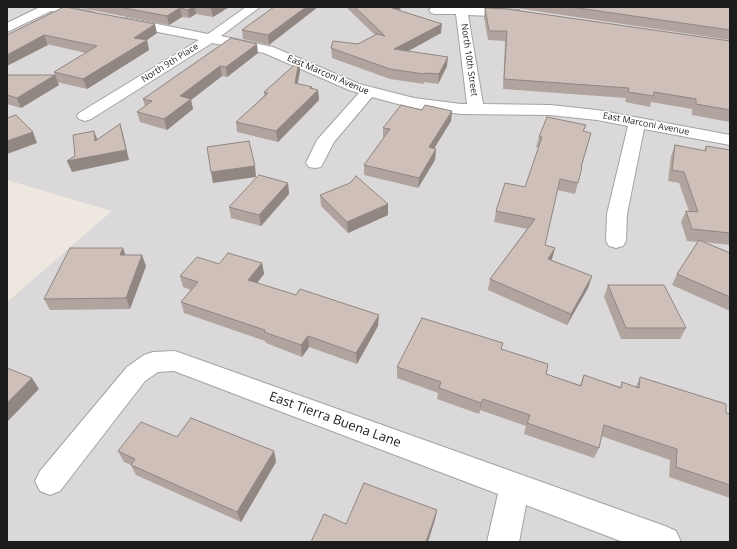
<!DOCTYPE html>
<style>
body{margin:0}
#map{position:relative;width:737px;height:549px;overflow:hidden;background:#eee7e0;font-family:"Open Sans",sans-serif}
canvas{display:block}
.frame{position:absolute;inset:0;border:8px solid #1c1c1c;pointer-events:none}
</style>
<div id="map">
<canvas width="737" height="549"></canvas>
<div class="frame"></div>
</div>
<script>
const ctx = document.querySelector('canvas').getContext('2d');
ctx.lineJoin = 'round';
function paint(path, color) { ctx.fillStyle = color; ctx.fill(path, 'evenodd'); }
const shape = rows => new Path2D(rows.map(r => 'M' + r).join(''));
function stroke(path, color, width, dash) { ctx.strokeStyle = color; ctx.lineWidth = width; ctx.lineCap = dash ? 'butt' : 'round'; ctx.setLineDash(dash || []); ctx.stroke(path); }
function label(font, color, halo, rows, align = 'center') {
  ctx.font = font + ' "Open Sans",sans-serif'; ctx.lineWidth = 3; ctx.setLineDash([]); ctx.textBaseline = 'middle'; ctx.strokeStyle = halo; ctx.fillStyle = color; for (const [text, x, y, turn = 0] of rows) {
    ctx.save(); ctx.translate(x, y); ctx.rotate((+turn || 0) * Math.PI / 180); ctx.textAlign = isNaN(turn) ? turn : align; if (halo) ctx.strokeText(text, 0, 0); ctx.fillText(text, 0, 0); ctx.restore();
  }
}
paint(shape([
 [7,7,730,7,730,542,7,542,7,302,112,211,7,180]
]), '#dad8d9');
const minor = shape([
 [40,7,67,7,93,12,95,15,93,18,89,19,51,11,7,32,7,23,40,7],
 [246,7,260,7,221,36,273,47,359,84,414,98,461,104,467,104,456,14,435,14,431,13,429,10,432,7,467,7,519,10,521,13,519,16,515,17,468,15,483,104,550,105,597,110,730,135,730,145,644,129,627,214,626,241,623,246,616,248,609,246,606,241,607,214,628,126,597,120,550,115,461,114,413,108,372,97,334,142,321,167,315,168,309,167,306,163,317,140,359,93,349,90,264,53,212,43,91,119,85,121,79,119,77,116,79,113,199,40,122,25,121,22,122,19,127,18,208,34,246,7],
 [175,351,665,526,676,531,681,542,623,542,526,505,519,542,487,542,498,494,174,371,158,372,145,381,60,491,50,495,40,491,35,481,40,471,127,367,144,355,153,352,175,351]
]);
stroke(minor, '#a3a3a3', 2);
paint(minor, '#fff');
paint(shape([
 [81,7,229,7,213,17,196,14,189,18,182,17,169,25,81,8],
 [274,7,269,45,243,39,242,30],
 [346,7,402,7,398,10,441,33,408,51,447,66,438,84,424,82,424,84,390,79,332,58,331,48,358,44,375,35],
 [509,7,730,7,730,40],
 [485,8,730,41,730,122,692,115,692,109,651,102,650,107,625,102,626,98,503,89,505,41,488,40,484,17],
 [157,33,147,40,149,50,87,89,57,82,59,85,21,108,7,104,7,75,55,75,54,72,86,53,7,35],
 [231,38,258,53,227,77,222,76,191,100,193,109,167,130,140,122,137,112,145,106,143,99],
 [299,61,300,71,297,84,318,90,319,100,278,142,237,132,236,122,264,96,264,92],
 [422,110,452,111,451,121,434,149,436,149,435,160,418,188,364,175,364,165,383,138,383,128],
 [586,125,584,131,588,143,581,167,582,167,575,194,557,190,545,245,555,248,551,260,592,276,588,288,567,325,488,290,490,279,527,229,494,222,496,211,525,187,539,148,536,147,539,137],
 [675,145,704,151,706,146,730,150,730,245,704,242,730,253,730,311,672,285,677,274,698,242,687,241,681,222,686,211,689,211,679,183,668,181,671,156],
 [288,183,289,194,261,226,231,218,229,207],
 [320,195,388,204,388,215,348,233,321,206],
 [125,255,146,266,130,309,50,310,44,299],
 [262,263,264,274,257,283,378,326,357,364,309,347,302,357,266,343,265,341,184,313,181,302,191,290,183,287,180,276,219,264],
 [608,285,686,328,680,339,621,339,604,297],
 [503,343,501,349,546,374,580,385,584,375,620,387,622,382,636,387,640,377,730,414,730,498,669,477,670,460,601,436,599,448,594,458,524,434,526,426,480,410,479,414,437,399,438,393,397,378,397,367],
 [177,437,274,451,276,462,241,522,136,475,131,465,124,462,118,451]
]), '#b1a49f');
paint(shape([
 [192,7,195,7,196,14,189,18,188,10],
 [213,7,229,7,213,17,211,8],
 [306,7,318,7,269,45,268,35],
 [393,7,402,7,392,17,392,8],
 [180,8,182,17,169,25,167,16],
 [155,24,157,33,144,42,147,40,149,50,87,89,83,79,134,38],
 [442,24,441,33,394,59,394,49],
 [44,35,48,45,7,66,7,55],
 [257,44,258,53,227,77,226,67],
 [448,57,447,66,438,84,439,74],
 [299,61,300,71,296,93,295,83],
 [220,66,222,76,191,100,193,109,167,130,164,119,180,96],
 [55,75,59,85,21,108,17,98],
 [312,87,312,96,318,90,319,100,278,142,276,131],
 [452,111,451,121,428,158,429,147],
 [120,124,123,134,129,160,72,172,67,161],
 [94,131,98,141,95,141],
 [33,132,37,143,7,154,7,141],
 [436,149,435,160,418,188,419,178],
 [255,166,256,177,213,183,211,172],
 [288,183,289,194,261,226,259,215],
 [388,204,388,215,348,233,347,222],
 [123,248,127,259,120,255],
 [555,248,552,259,545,270,548,259],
 [142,255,146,266,130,309,126,298],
 [262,263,264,274,250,292,248,280],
 [592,276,588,288,567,325,571,314],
 [379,315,378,326,357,364,356,353],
 [308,336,309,347,302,357,301,345],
 [32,378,39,389,7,422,7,403],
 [483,399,480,410,479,414,481,403],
 [274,451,276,462,241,522,237,512],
 [437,510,435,520,428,542,426,542]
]), '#908682');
const building = shape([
 [64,7,65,7,155,24,134,38,147,40,83,79,54,72,97,46,44,35,7,55,7,35,64,7],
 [119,7,192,7,188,10,180,8,167,16,119,7],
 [203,7,213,7,211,8,203,7],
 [274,7,306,7,268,35,242,30,274,7],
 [355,7,393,7,392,8,442,24,394,49,448,57,439,74,425,73,424,74,390,69,331,48,333,41,358,44,377,34,385,36,355,7],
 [571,7,730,7,730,30,571,7],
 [485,8,507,9,730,41,730,110,696,104,696,99,654,92,653,96,628,92,629,88,504,79,507,31,489,31,485,8],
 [231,38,257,44,226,67,220,66,180,96,191,99,164,119,137,112,152,101,143,99,231,38],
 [299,61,295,83,312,87,310,88,318,90,276,131,236,122,268,93,264,92,299,61],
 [7,75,55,75,17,98,7,95,7,75],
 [401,105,422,110,425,105,452,111,429,147,436,149,419,178,364,165,390,129,383,128,401,105],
 [16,115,33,132,7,141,7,118,16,115],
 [547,117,586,125,583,131,591,133,581,167,582,167,578,183,560,179,545,245,555,248,548,259,592,276,571,314,490,279,535,219,496,211,505,183,525,187,542,137,539,137,547,117],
 [120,124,126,150,67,161,75,156,73,135,94,131,95,141,120,124],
 [249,141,255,166,211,172,207,147,249,141],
 [675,145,706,151,706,146,730,150,730,233,692,229,686,211,698,212,684,172,672,170,675,145],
 [259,175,288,183,259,215,229,207,259,175],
 [356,176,388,204,347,222,320,195,350,183,356,176],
 [699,240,730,253,730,297,677,274,699,240],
 [70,248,123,248,120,255,142,255,126,298,44,299,70,248],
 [228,253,262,263,248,280,296,295,300,289,379,315,356,353,308,336,301,345,264,332,265,330,181,302,198,282,180,276,197,257,219,264,228,253],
 [608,285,664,285,686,328,626,328,608,285],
 [422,318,503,343,501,349,548,364,546,374,581,386,584,375,621,388,622,382,639,388,640,377,726,404,726,413,730,414,730,485,676,467,677,449,604,425,599,448,527,423,530,415,483,399,481,403,439,388,441,382,397,367,422,318],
 [7,368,32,378,7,403,7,368],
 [191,418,274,451,237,512,131,465,135,459,118,451,141,422,177,437,191,418],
 [364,483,437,510,426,542,311,542,324,514,346,524,364,483]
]);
paint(building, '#cebfb9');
stroke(building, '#908682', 1);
label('9px', '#1c1c1c', '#fff', [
 ["North 10th Street",469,60,82],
 ["North 9th Place",170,63,-32],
 ["East Marconi Avenue",328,75,23],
 ["East Marconi Avenue",646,124,11]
]);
label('13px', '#1c1c1c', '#fff', [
 ["East Tierra Buena Lane",335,420,20]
]);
</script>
